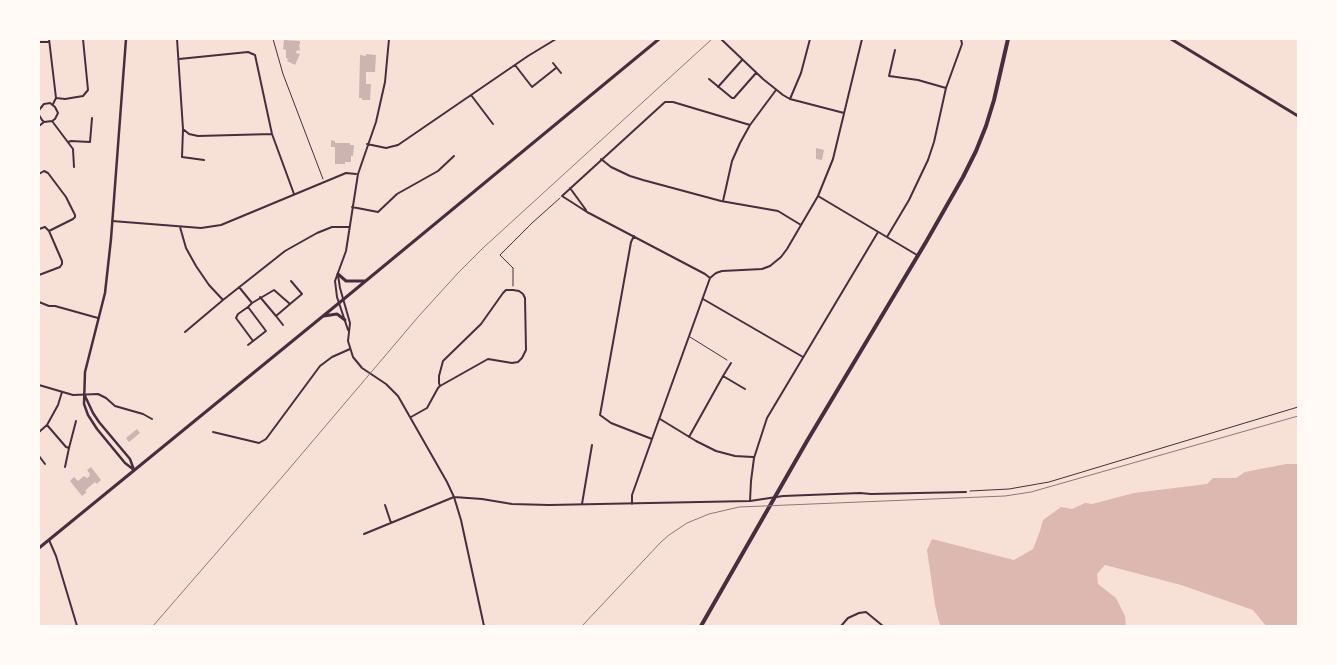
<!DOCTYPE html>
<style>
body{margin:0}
#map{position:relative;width:1337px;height:665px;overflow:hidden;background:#f7e1d7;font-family:Poppins,sans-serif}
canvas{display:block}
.frame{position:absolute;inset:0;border:40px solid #fffaf5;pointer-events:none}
</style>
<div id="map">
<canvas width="1337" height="665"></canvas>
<div class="frame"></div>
</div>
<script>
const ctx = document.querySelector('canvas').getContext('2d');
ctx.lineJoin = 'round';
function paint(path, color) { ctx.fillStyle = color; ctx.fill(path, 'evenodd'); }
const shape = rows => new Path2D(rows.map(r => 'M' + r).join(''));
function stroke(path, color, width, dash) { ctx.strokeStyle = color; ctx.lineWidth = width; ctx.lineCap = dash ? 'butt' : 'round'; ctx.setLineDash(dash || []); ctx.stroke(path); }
paint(shape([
 [1286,464,1298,464,1298,626,1266,626,1253,610,1181,585,1105,565,1097,574,1098,584,1116,598,1125,616,1126,626,940,626,935,605,927,550,932,539,1014,560,1033,549,1040,531,1043,520,1061,507,1072,509,1085,503,1092,504,1134,493,1207,484,1213,478,1236,478,1245,472]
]), '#dcb8b0');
paint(shape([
 [284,40,300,41,300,44,299,44,300,51,297,50,296,53,300,54,295,65,287,61,288,59,286,58,286,50,283,49],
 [366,54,376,55,375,72,366,72,366,84,371,84,370,100,362,100,362,98,359,98,360,55,366,56],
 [331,140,335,141,335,143,350,143,350,145,354,145,353,156,351,156,351,162,345,162,345,164,335,164,335,147,331,147],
 [816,148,824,150,822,160,816,159],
 [137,429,140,433,129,442,126,438],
 [91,467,101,480,97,484,95,482,89,487,85,491,87,492,82,496,70,481,74,477,78,481,84,476,87,478,90,476,89,475,90,474,87,470]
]), '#ccb4b1');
stroke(shape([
 [273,39,283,74,323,179],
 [513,286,513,268,500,255,532,223,560,198],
 [970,491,1009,489,1049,482,1298,407]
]), '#4a2c40', 1);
stroke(shape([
 [690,337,727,360]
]), '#4a2c40', 1);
stroke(shape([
 [49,39,56,98,53,104],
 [177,39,183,129,189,134,198,136,272,134],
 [721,39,763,79,783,95,790,99,844,113],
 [39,42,49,42],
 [895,50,889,76,918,80,946,88],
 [179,59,248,52,255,55,272,134,294,194],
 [553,63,561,73],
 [515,65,532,87,556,68],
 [709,79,732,98,734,98,756,73],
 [718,87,742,60],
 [471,95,493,124],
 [56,98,65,99,83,96,88,90,83,39],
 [790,99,801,73,810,39],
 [39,110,44,104,50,103,55,107,58,113,55,119,52,121,44,122,39,126],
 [39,115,42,120,44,122],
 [52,121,73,149,74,167],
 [183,129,182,157,204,160],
 [68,142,71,141,90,142,92,118],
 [367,144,386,148,398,145,528,56,556,39],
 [601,159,611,167,630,176,643,180,721,201,778,211,801,225],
 [39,174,44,171,48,173,66,197,75,215,75,217,73,219,49,231],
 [570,188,586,210],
 [818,196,917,255],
 [723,201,732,161,740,143,750,125,776,90],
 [352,207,378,212,397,194,438,171,454,156],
 [112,221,201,228,221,225,346,173,356,174],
 [180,227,186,248,196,266,209,285,223,300,285,251,317,233,332,227,349,227],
 [39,229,45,227,49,231,62,261,62,264,60,267,39,275],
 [634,236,631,242,600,415,611,423,652,439],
 [887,237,909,200,928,160,934,142,946,88,962,44,961,39],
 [338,275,340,288,350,323,348,341,353,357,362,368,386,384,398,396,447,482,454,497,461,520,484,626],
 [710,278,705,274,587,212,562,196,665,102,673,102,750,125],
 [239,287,252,303,248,307,266,331,248,345],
 [260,297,276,316],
 [703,299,803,357],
 [39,302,49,306,55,306,98,318],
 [252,303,274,290,290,304,302,294,291,281],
 [248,307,238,314,236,318,253,341],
 [283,325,276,316,290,304],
 [348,330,337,297,335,281,346,251,358,174,376,122,385,82,389,39],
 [185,332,223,300],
 [731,363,723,376,745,389],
 [39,385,73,395,98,394,106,398,115,406,143,414,152,419],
 [411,417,427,408,438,388,440,386,488,359,512,363,518,362,522,358,526,350,525,298,523,294,519,291,513,290,506,290,503,293,481,324,443,361,439,376,439,383,440,386],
 [660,419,696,441,716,451,735,456,753,457],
 [47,425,66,447,69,448,65,467],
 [39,432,47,425,58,405,62,392],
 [213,432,259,443,266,439,320,366,332,357,350,349],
 [689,437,723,376],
 [69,448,76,421],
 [39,456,45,464],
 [750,501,751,481,754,458,767,418,878,232],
 [582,504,592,445],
 [632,504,632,495,652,439,710,278,716,273,722,271,762,269,770,266,781,257,787,249,818,196,833,159,862,39],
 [385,505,391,523],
 [364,534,454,497,482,499,512,504,549,505,750,501,783,496,860,493,871,494,966,492],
 [49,540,56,556,77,626],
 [841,626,848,618,859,613,866,612,883,626]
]), '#4a2c40', 2);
stroke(shape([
 [126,39,111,239,105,293,85,372,84,404,88,415,97,429,125,463,134,470],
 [85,396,93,413,99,422,130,459,134,470]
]), '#4a2c40', 2.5);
stroke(shape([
 [1171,39,1298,116],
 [338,274,346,281,365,281],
 [324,316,337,314,345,320],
 [39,548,339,303,659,39]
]), '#4a2c40', 3);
stroke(shape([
 [701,626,807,441,926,242,963,177,976,151,986,126,994,100,1008,39]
]), '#4a2c40', 4);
stroke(shape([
 [153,626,289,469,418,317,458,273,483,248,712,39],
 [582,626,661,542,669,535,687,523,709,514,739,507,1005,496,1031,492,1298,416]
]), '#8f747c', 1);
</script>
